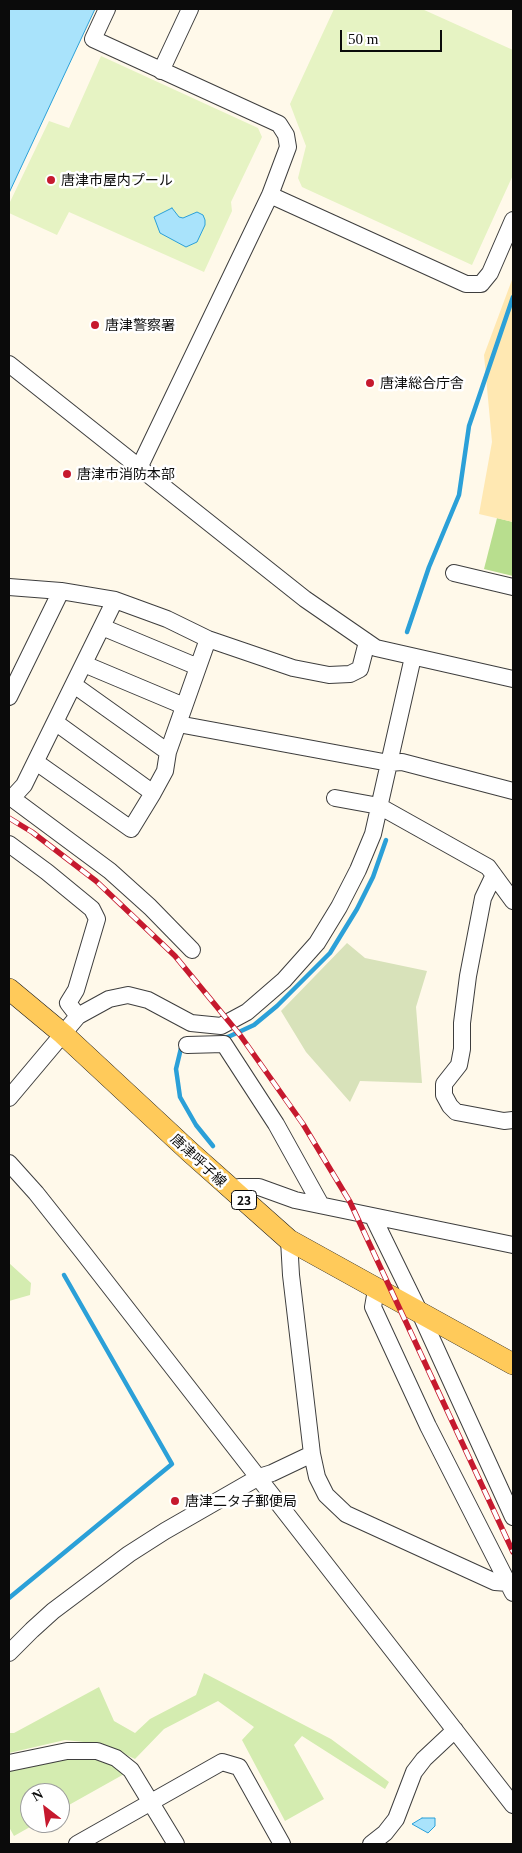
<!DOCTYPE html>
<meta charset="utf-8">
<style>
body{margin:0}
#map{position:relative;width:522px;height:1853px;overflow:hidden;background:#fff9ea;font-family:Georgia,serif}
canvas{display:block}
.frame{position:absolute;inset:0;border:10px solid #0b0b0b;pointer-events:none}
.north{position:absolute;left:20px;top:1783px;width:50px;height:50px;box-sizing:border-box;background:#fff;border:1px solid #9d9d9d;border-radius:50%;rotate:330deg;font-size:14px;font-weight:700;line-height:20px;text-align:center;color:#0b0b0b}
.north::after{content:'';display:block;margin:auto;width:18px;height:22px;background:#c6192e;clip-path:polygon(50% 0,100% 100%,50% 72%,0 100%)}
.scale{position:absolute;left:340px;top:30px;width:102px;height:22px;box-sizing:border-box;border:2px solid #0b0b0b;border-top:0;padding-left:6px;font-size:15px;line-height:18px;white-space:nowrap;color:#0b0b0b;-webkit-text-stroke:4px #fff;paint-order:stroke}
</style>
<div id="map">
<canvas width="522" height="1853"></canvas>
<div class="frame"></div>
<div class="north">N</div>
<div class="scale">50 m</div>
</div>
<script>
const ctx = document.querySelector('canvas').getContext('2d');
ctx.lineJoin = 'round';
function paint(path, color) { ctx.fillStyle = color; ctx.fill(path, 'evenodd'); }
const shape = rows => new Path2D(rows.map(r => 'M' + r).join(''));
function stroke(path, color, width, dash) { ctx.strokeStyle = color; ctx.lineWidth = width; ctx.lineCap = dash ? 'butt' : 'round'; ctx.setLineDash(dash || []); ctx.stroke(path); }
function label(font, color, halo, rows, align = 'center') {
  ctx.font = font + ' Georgia,"Noto Sans JP",serif'; ctx.lineWidth = 5; ctx.setLineDash([]); ctx.textBaseline = 'middle'; ctx.strokeStyle = halo; ctx.fillStyle = color; for (const [text, x, y, turn = 0] of rows) {
    ctx.save(); ctx.translate(x, y); ctx.rotate((+turn || 0) * Math.PI / 180); ctx.textAlign = isNaN(turn) ? turn : align; if (halo) ctx.strokeText(text, 0, 0); ctx.fillText(text, 0, 0); ctx.restore();
  }
}
paint(shape([
 [9,1263,31,1283,30,1295,9,1301],
 [204,1673,331,1739,389,1782,385,1789,302,1736,294,1745,324,1799,285,1821,242,1740,254,1727,218,1701,164,1729,135,1759,103,1744,65,1740,9,1753,9,1733,14,1733,99,1687,114,1721,135,1733,150,1719,196,1695],
 [67,1756,98,1757,126,1773,60,1810,60,1793,30,1793,30,1823,37,1823,14,1836,9,1827,9,1770]
]), '#d4ecb0');
paint(shape([
 [497,518,513,522,513,576,484,569]
]), '#b8de8e');
paint(shape([
 [513,277,513,522,479,514,492,442,484,355]
]), '#ffe8b2');
paint(shape([
 [347,943,365,958,427,971,416,1007,422,1083,360,1081,350,1102,306,1052,281,1011]
]), '#d8e2ba');
paint(shape([
 [334,9,422,9,513,50,513,175,472,265,302,187,298,178,306,146,290,104],
 [101,56,258,128,262,137,231,202,232,211,204,272,69,212,57,235,9,213,9,204,49,121,69,128]
]), '#e6f3c3');
const water = shape([
 [10,9,95,9,9,193,9,12,10,9],
 [172,208,179,217,183,218,197,212,203,215,205,220,205,225,197,242,186,247,160,233,154,217,172,208],
 [422,1818,435,1818,435,1826,428,1833,412,1824,422,1818]
]);
paint(water, '#a9e3fb');
stroke(water, '#2ba0d8', 1);
stroke(shape([
 [407,632,429,567,459,495,469,426,513,297],
 [223,1038,228,1037,254,1025,277,1006,330,953,357,909,373,877,386,840],
 [182,1044,176,1069,180,1097,196,1125,213,1146],
 [9,1598,172,1464,64,1275]
]), '#2ba0d8', 4.5);
const minor = shape([
 [107,9,93,39,279,124,286,135,288,147,270,195,139,468],
 [161,71,190,9],
 [270,195,466,284,481,284,490,273,513,220],
 [9,364,305,599,376,648,513,679],
 [454,573,513,587],
 [9,587,61,591,115,600,167,619,208,639,293,668,329,675,350,674,360,669,367,642],
 [102,627,198,667],
 [84,664,184,706],
 [74,685,168,752],
 [9,697,61,591],
 [55,722,153,793],
 [178,724,389,763,402,762,513,791],
 [36,762,131,829,153,793,165,771,168,752,208,639],
 [9,796,110,871,150,907,192,950],
 [12,798,24,785,115,600],
 [335,798,379,806,488,867,513,901],
 [9,844,47,872,92,909,97,919,76,990,68,1003,78,1016],
 [494,875,483,898,468,976,462,1023,462,1049,459,1065,444,1084,444,1095,450,1106,456,1112,504,1121,513,1120],
 [187,1045,224,1044,276,1124,321,1205],
 [9,1098,78,1016,109,999,128,995,148,1000,191,1023,221,1026,247,1012,284,980,317,943,339,907,358,870,373,834,413,657],
 [9,1163,36,1193,82,1251,513,1805],
 [232,1190,239,1187,259,1187,295,1200,513,1245],
 [373,1217,419,1311,513,1517],
 [289,1240,291,1275,312,1454,317,1477,326,1495,346,1514,495,1582,508,1583],
 [376,1290,373,1307,428,1426,513,1593],
 [9,1653,32,1630,53,1611,129,1554,165,1531,259,1477,272,1473,312,1454],
 [9,1763,67,1751,97,1751,116,1758,131,1770,176,1844],
 [77,1844,222,1762,239,1767,282,1844],
 [371,1844,385,1833,396,1819,414,1772,424,1759,455,1730]
]);
const major = shape([
 [9,989,63,1034,190,1152,289,1240,513,1364]
]);
stroke(minor, '#3e3e3e', 18);
stroke(major, '#1c1c1c', 22);
stroke(minor, '#fff', 16);
stroke(major, '#ffca5a', 21);
const rail = shape([
 [9,818,32,832,96,881,175,956,240,1035,303,1124,350,1202,513,1552]
]);
stroke(rail, '#c6192e', 5.5);
stroke(rail, '#fff', 4, [11]);
for (const [x, y, r, color] of [
 [51,180,5,"#c6192e"],
 [95,325,5,"#c6192e"],
 [370,383,5,"#c6192e"],
 [67,474,5,"#c6192e"],
 [175,1501,5,"#c6192e"]
]) { const dot = new Path2D(); dot.arc(x, y, r, 0, 2 * Math.PI); ctx.fillStyle = color; ctx.fill(dot); stroke(dot, '#fff', 2); }
for (const [x, y, w] of [
 [244,1200,25]
]) { const box = new Path2D(); box.roundRect(x - w / 2, y - 9.5, w, 19, 4); ctx.fillStyle = '#fff'; ctx.fill(box); stroke(box, '#0b0b0b', 1); }
label('bold 12px', '#0b0b0b', null, [
 ["23",244,1200]
]);
label('14px', '#0b0b0b', '#fff', [
 ["唐津市屋内プール",61,180],
 ["唐津警察署",105,325],
 ["唐津総合庁舎",380,383],
 ["唐津市消防本部",77,474],
 ["唐津二タ子郵便局",185,1501]
], 'left');
label('14px', '#0b0b0b', '#fff', [
 ["唐津呼子線",199,1160,43]
]);
</script>
